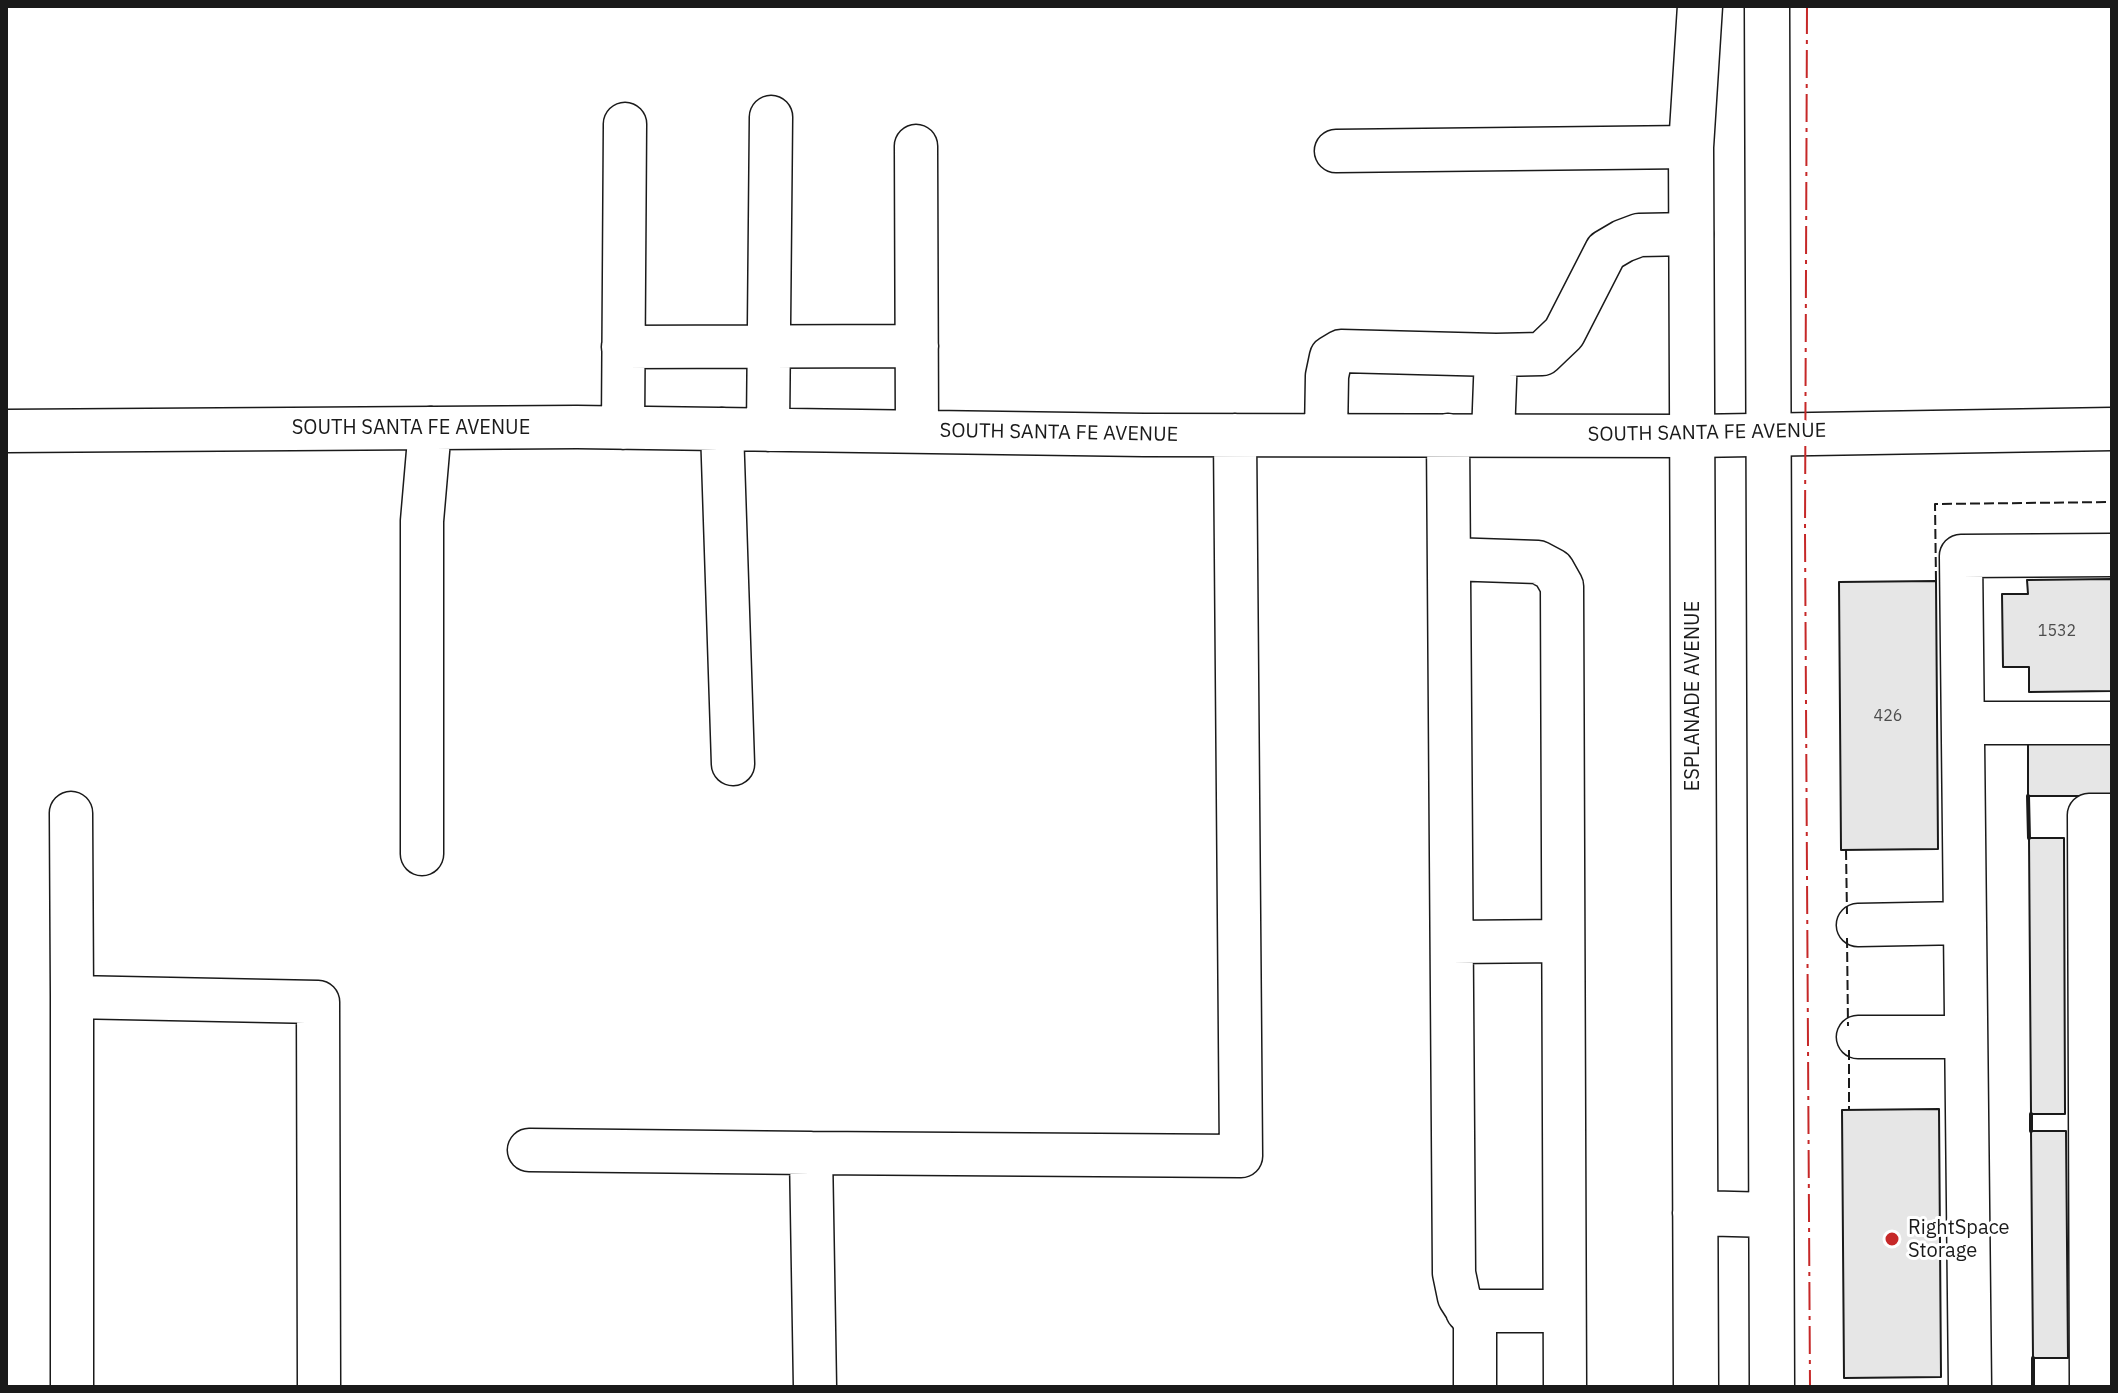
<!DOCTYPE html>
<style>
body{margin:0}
#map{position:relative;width:2118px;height:1393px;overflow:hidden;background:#fff;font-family:"IBM Plex Sans",sans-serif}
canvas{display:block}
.frame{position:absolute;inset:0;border:8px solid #1a1a1a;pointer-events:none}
</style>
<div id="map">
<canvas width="2118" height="1393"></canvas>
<div class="frame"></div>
</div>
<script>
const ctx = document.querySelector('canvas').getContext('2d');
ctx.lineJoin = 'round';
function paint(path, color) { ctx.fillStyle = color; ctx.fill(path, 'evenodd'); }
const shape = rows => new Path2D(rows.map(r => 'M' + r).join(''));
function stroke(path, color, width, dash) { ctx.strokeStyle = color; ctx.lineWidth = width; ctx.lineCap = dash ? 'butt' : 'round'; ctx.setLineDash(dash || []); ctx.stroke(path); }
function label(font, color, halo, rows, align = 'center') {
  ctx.font = font + ' "IBM Plex Sans",sans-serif'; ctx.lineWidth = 6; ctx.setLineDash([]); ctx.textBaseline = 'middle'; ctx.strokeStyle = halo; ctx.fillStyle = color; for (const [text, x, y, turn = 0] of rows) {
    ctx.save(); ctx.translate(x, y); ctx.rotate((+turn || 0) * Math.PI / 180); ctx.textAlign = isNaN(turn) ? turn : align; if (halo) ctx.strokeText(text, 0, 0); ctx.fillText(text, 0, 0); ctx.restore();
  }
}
const building = shape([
 [2112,579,2112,691,2029,692,2029,667,2003,667,2002,594,2028,594,2027,580,2112,579],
 [1936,581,1938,849,1841,850,1839,582,1936,581],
 [2112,741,2112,796,2028,796,2028,742,2112,741],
 [2029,838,2064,838,2065,1114,2031,1114,2029,838],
 [1939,1109,1941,1377,1844,1378,1842,1110,1939,1109],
 [2031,1131,2066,1131,2068,1358,2033,1358,2031,1131]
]);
paint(building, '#e6e6e6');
stroke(building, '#1a1a1a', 2);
const minor = shape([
 [916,146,917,431],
 [1336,151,1691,147],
 [623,347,917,346],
 [623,428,625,124],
 [722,429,733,764],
 [768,430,771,117],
 [6,431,577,427,1144,435,1693,436,2112,429],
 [1326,435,1327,376,1331,357,1341,351,1496,355],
 [1448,435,1454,1273,1459,1297,1475,1322,1475,1387],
 [1493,435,1496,355,1542,354,1564,333,1606,251,1623,241,1639,235,1692,234],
 [1449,559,1538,562,1553,570,1562,586,1565,1387],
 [1963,723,2112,723],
 [71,813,72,997],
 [422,854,422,521,430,428],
 [1858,925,1965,923],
 [1452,942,1563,941],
 [1858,1037,1966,1037],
 [529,1150,811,1153],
 [1467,1311,1564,1311],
 [72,1387,72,997,318,1002,319,1387],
 [815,1387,811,1153,1241,1156,1235,435],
 [1970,1387,1961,556,2112,555],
 [2091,1387,2089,815,2112,815]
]);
const major = shape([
 [1767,6,1772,1387],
 [1695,1213,1771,1215],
 [1696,1387,1691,147,1700,6]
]);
stroke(minor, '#1a1a1a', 45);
stroke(major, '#1a1a1a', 47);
stroke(minor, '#fff', 42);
stroke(major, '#fff', 44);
stroke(shape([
 [1936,581,1935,504,2112,502],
 [1846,850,1847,914],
 [1847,938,1848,1026],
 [1849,1050,1849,1110]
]), '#1a1a1a', 2, [10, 4]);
stroke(shape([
 [2028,796,2029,838],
 [2031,1114,2031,1131],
 [2033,1358,2033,1387]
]), '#1a1a1a', 4);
stroke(shape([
 [1807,6,1805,532,1810,1387]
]), '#c62828', 2, [28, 6, 4, 6]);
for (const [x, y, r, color] of [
 [1892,1239,8,"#c62828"]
]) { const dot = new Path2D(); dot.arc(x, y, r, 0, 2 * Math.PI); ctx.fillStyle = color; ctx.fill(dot); stroke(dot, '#fff', 3); }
label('16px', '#4d4d4d', null, [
 ["1532",2057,631],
 ["426",1888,716]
]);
label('20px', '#1a1a1a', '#fff', [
 ["SOUTH SANTA FE AVENUE",411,428],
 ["SOUTH SANTA FE AVENUE",1059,433,1],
 ["SOUTH SANTA FE AVENUE",1707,433,-1],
 ["ESPLANADE AVENUE",1693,696,-90]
]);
label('20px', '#1a1a1a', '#fff', [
 ["RightSpace",1908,1228],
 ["Storage",1908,1251]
], 'left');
</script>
